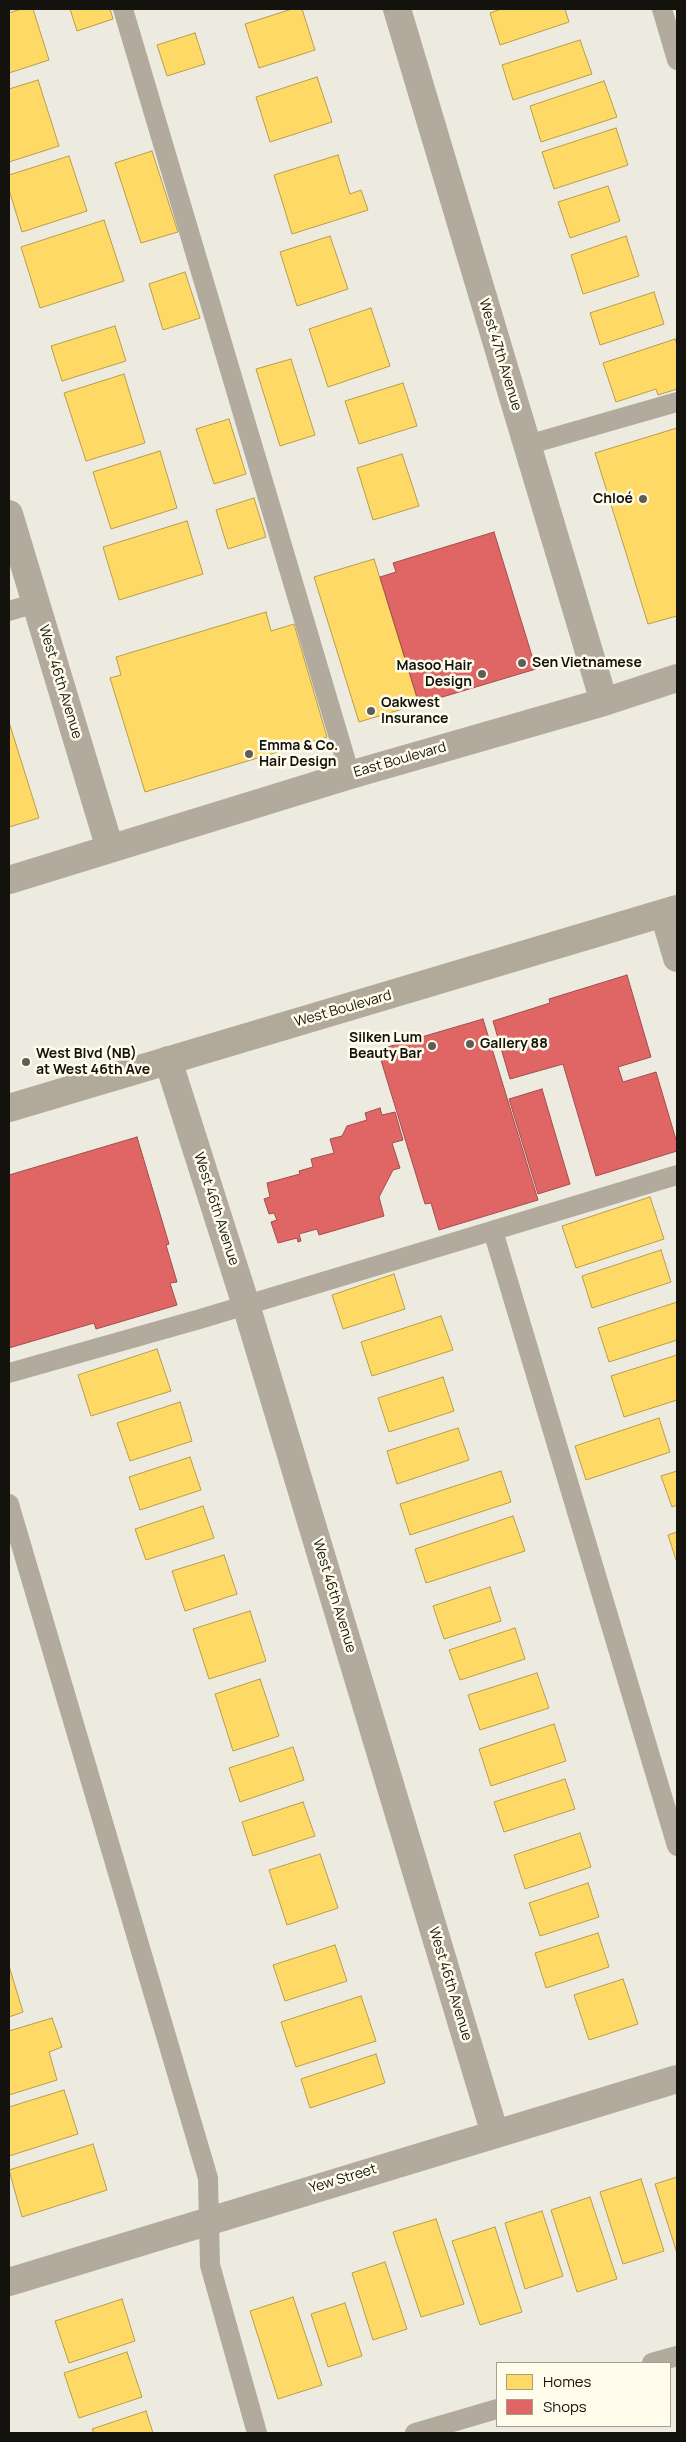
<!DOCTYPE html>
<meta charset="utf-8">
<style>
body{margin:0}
#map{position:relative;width:686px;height:2442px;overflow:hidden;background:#edebe0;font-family:Manrope,sans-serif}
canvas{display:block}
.frame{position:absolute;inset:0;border:10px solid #13120c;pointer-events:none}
.legend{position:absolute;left:496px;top:2362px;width:175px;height:65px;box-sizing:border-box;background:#fffcec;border:1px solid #a19e92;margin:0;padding:6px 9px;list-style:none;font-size:15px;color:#13120c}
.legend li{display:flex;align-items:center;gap:10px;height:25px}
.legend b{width:25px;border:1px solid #a19e92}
</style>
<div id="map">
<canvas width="686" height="2442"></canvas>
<div class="frame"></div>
<ul class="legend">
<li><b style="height:14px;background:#ffd966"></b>Homes</li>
<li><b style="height:14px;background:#e06666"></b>Shops</li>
</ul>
</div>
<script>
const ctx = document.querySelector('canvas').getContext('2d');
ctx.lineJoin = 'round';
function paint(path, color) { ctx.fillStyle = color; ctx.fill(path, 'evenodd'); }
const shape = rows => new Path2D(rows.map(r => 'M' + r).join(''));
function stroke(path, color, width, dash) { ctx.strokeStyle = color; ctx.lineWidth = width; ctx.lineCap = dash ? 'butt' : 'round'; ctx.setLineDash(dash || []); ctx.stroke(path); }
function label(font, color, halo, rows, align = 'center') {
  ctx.font = font + ' Manrope,sans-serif'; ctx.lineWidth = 5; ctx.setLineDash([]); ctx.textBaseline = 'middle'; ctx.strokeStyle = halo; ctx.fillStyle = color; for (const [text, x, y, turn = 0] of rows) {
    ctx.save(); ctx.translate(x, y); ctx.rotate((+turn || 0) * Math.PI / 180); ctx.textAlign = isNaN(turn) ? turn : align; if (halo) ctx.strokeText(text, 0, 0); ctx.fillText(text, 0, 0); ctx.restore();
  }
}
const homes = shape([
 [21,9,33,9,49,60,9,73,9,13,21,9],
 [70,9,110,9,113,19,77,31,70,9],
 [292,9,302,9,315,50,259,68,245,24,292,9],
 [501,9,565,9,569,22,500,45,490,13,501,9],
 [195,33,205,64,167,76,157,45,195,33],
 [580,40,592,74,513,100,502,65,580,40],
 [317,77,332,122,270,142,256,97,317,77],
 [38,80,59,146,9,162,9,89,38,80],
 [604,81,617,117,541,142,530,106,604,81],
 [616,128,628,165,554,189,542,152,616,128],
 [152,151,178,232,141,243,115,163,152,151],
 [338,155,350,194,361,190,368,210,292,234,274,175,338,155],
 [69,156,87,211,22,232,9,190,9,175,69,156],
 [608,186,620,221,570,238,558,202,608,186],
 [104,220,124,281,40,308,21,247,104,220],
 [330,236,348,289,297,306,280,252,330,236],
 [626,236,639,276,583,294,571,255,626,236],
 [185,272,200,318,163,330,149,284,185,272],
 [654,292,664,324,600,345,590,313,654,292],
 [371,308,390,366,328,387,309,329,371,308],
 [115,326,126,361,62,381,51,346,115,326],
 [675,339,677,345,677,389,658,395,656,389,616,402,603,363,675,339],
 [291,359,315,435,280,446,256,369,291,359],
 [124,374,145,443,86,461,64,393,124,374],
 [403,383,417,426,359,444,345,401,403,383],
 [229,419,246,474,214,484,196,429,229,419],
 [677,428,677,616,648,624,595,453,677,428],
 [160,451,177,508,111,529,93,472,160,451],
 [402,454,419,506,373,520,357,468,402,454],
 [254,498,266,537,228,549,216,510,254,498],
 [187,521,203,574,119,600,103,547,187,521],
 [374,559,419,704,359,722,314,577,374,559],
 [266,612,271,631,294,624,327,737,145,792,110,678,121,675,116,657,266,612],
 [9,722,39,818,9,827,9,722],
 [650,1197,664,1239,576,1268,562,1226,650,1197],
 [661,1250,671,1282,592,1308,582,1276,661,1250],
 [394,1274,405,1309,343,1329,332,1295,394,1274],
 [677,1302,677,1340,609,1362,598,1328,677,1302],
 [441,1316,453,1350,372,1376,361,1342,441,1316],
 [157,1349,171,1391,91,1416,78,1375,157,1349],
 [677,1355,677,1400,624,1417,611,1376,677,1355],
 [443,1377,454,1411,389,1432,378,1398,443,1377],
 [180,1402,192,1441,130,1461,117,1423,180,1402],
 [659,1418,670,1452,586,1480,575,1446,659,1418],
 [458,1428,469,1460,397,1484,387,1451,458,1428],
 [190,1457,201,1490,140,1510,129,1477,190,1457],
 [501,1471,511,1502,410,1535,400,1504,501,1471],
 [677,1471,677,1505,672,1507,661,1476,677,1471],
 [203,1506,214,1538,146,1560,135,1529,203,1506],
 [513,1516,525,1551,426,1583,415,1549,513,1516],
 [677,1532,677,1563,668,1535,677,1532],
 [224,1555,237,1594,185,1611,172,1571,224,1555],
 [490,1587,501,1621,444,1639,433,1606,490,1587],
 [250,1611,266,1661,209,1679,193,1629,250,1611],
 [515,1628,525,1659,460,1680,449,1650,515,1628],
 [537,1673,549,1708,480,1730,468,1695,537,1673],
 [260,1679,279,1736,233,1751,215,1694,260,1679],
 [554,1724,566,1761,491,1786,479,1749,554,1724],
 [293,1747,304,1780,240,1802,229,1768,293,1747],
 [565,1779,575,1809,504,1832,494,1802,565,1779],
 [303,1802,315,1836,253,1856,242,1822,303,1802],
 [580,1833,591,1867,525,1889,514,1855,580,1833],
 [320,1854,338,1908,287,1925,269,1870,320,1854],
 [588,1883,599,1917,540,1936,529,1903,588,1883],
 [598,1933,609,1967,546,1988,535,1953,598,1933],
 [335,1945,347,1981,285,2001,273,1965,335,1945],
 [9,1966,23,2012,9,2017,9,1966],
 [623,1979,638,2024,589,2040,574,1995,623,1979],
 [361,1996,376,2041,296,2067,281,2022,361,1996],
 [52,2018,62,2047,49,2052,57,2080,9,2095,9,2031,52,2018],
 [376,2054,385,2083,310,2108,301,2079,376,2054],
 [64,2090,78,2134,9,2156,9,2107,64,2090],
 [93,2144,107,2190,22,2217,9,2170,93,2144],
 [677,2177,677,2253,655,2184,677,2177],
 [641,2179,664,2251,623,2264,600,2192,641,2179],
 [590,2197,617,2279,577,2292,551,2210,590,2197],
 [542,2211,563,2276,525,2289,505,2223,542,2211],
 [436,2219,464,2304,421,2317,393,2232,436,2219],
 [495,2227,522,2312,480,2325,452,2241,495,2227],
 [385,2262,407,2329,373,2340,352,2273,385,2262],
 [293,2297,322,2385,278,2399,250,2311,293,2297],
 [122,2299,135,2341,69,2363,55,2321,122,2299],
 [345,2303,362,2356,328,2367,311,2314,345,2303],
 [127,2352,142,2397,79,2418,64,2373,127,2352],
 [146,2411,153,2433,94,2433,92,2429,146,2411]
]);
paint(homes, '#ffd966');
stroke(homes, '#b89d4b', 1);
const shops = shape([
 [494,532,536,669,419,704,380,577,396,572,393,563,494,532],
 [627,975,651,1057,618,1067,623,1082,656,1072,677,1143,677,1151,596,1176,563,1064,510,1079,493,1021,550,1003,549,999,627,975],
 [483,1019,538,1200,439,1230,431,1203,425,1204,380,1057,386,1055,384,1048,483,1019],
 [542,1089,570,1184,538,1194,509,1099,542,1089],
 [380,1108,382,1115,395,1112,403,1140,392,1143,400,1168,393,1170,379,1197,384,1216,319,1235,317,1229,299,1234,301,1241,298,1242,297,1238,278,1243,271,1222,277,1220,274,1213,269,1214,264,1199,270,1197,267,1183,300,1174,299,1171,313,1167,311,1159,334,1153,330,1139,342,1136,347,1126,367,1120,365,1113,380,1108],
 [137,1137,169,1244,166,1245,177,1282,170,1283,177,1305,96,1329,94,1323,9,1348,9,1175,137,1137]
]);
paint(shops, '#e06666');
stroke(shops, '#a24d4b', 1);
stroke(shape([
 [123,9,350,775],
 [662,9,677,60],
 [527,445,677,402],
 [9,611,36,603],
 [493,1231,677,1846],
 [9,1373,200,1319,677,1175],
 [9,1504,208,2178,210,2265,257,2433],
 [652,2363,677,2356],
 [415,2433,497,2409]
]), '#b2aa9d', 20);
stroke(shape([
 [397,9,604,702],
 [9,514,110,849],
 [9,880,350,775,604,702,677,678],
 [664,914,677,958],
 [168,1060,246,1305,495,2134],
 [9,2282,677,2079]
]), '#b2aa9d', 28);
stroke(shape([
 [9,1108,677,909]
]), '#b1a999', 28);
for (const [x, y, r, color] of [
 [643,499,5,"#5f5e56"],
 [522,663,5,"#5f5e56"],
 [482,674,5,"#5f5e56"],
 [371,711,5,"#5f5e56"],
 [249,754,5,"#5f5e56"],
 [470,1044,5,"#5f5e56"],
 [432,1046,5,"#5f5e56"],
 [26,1062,5,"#5f5e56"]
]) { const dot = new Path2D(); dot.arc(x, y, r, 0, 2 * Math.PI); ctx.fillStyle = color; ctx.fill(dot); stroke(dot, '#fffcec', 2); }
label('14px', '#13120c', '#fffcec', [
 ["West 47th Avenue",500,355,73],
 ["West 46th Avenue",60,682,73],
 ["East Boulevard",400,760,-16],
 ["West Boulevard",343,1009,-16],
 ["West 46th Avenue",216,1209,72],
 ["West 46th Avenue",334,1596,73],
 ["West 46th Avenue",450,1984,73],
 ["Yew Street",343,2179,-17]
]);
label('bold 14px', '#13120c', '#fffcec', [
 ["Chloé",633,499,"right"],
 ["Sen Vietnamese",532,663],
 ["Masoo Hair",472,666,"right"],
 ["Design",472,682,"right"],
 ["Oakwest",381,703],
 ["Insurance",381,719],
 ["Emma & Co.",259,746],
 ["Hair Design",259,762],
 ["Silken Lum",422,1038,"right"],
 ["Beauty Bar",422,1054,"right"],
 ["Gallery 88",480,1044],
 ["West Blvd (NB)",36,1054],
 ["at West 46th Ave",36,1070]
], 'left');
</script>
